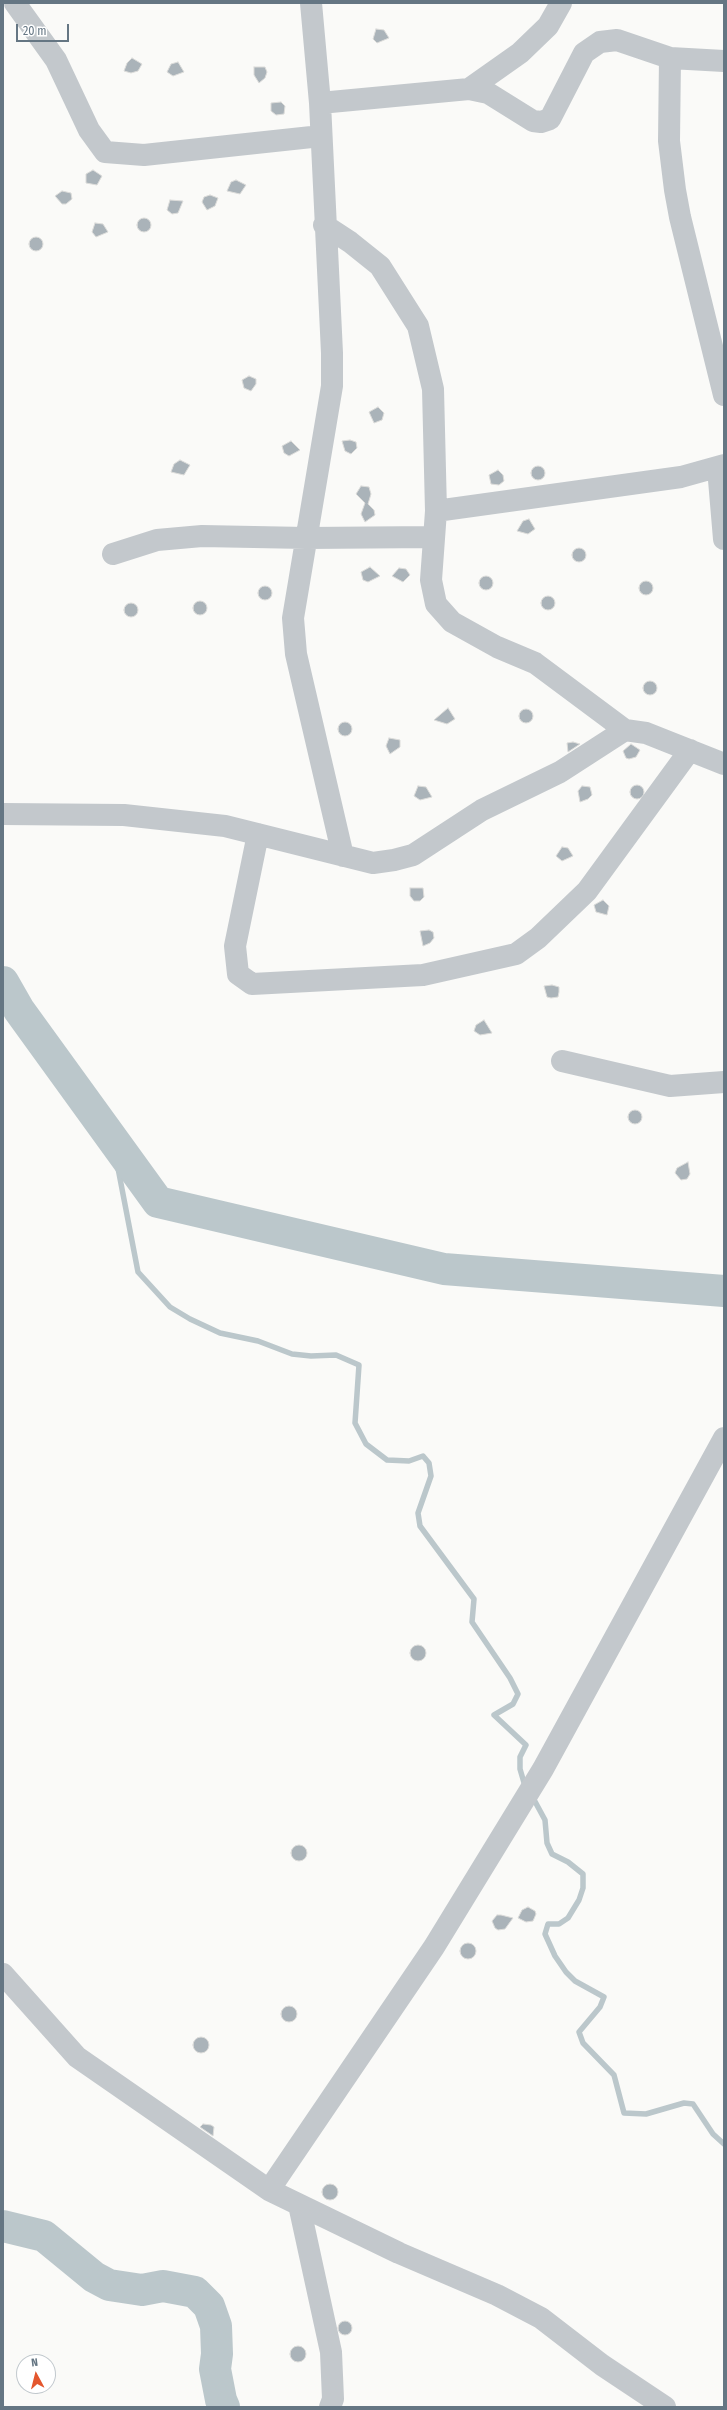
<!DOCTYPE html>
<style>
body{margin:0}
#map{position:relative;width:727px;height:2410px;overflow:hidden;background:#fafaf8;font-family:"Fira Sans Condensed",sans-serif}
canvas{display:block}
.frame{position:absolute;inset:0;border:4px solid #657683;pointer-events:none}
.north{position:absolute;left:16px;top:2354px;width:40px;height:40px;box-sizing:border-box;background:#fff;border:1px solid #c1c8cd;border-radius:50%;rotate:353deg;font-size:11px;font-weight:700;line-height:16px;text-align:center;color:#657683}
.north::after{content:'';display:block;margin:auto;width:14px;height:18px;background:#e4572e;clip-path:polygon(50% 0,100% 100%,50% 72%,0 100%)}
.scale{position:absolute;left:16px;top:24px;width:53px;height:18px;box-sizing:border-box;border:2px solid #657683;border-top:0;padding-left:5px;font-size:12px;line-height:14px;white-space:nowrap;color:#657683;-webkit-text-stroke:3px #fff;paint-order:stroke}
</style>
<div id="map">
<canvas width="727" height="2410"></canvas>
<div class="frame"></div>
<div class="north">N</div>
<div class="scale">20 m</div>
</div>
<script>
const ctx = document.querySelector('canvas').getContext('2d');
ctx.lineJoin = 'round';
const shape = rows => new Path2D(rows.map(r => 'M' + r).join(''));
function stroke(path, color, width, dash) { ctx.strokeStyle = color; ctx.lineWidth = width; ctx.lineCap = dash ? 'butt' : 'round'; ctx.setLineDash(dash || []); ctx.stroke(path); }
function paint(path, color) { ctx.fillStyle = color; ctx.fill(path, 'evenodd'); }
stroke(shape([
 [112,1137,138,1272,170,1307,190,1319,220,1333,258,1341,292,1354,311,1356,336,1355,359,1365,355,1423,366,1444,387,1460,409,1461,423,1456,429,1463,431,1476,418,1513,420,1526,474,1599,472,1622,510,1678,518,1694,513,1704,494,1715,526,1745,520,1757,520,1769,525,1786],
 [532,1796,545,1820,547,1843,552,1854,568,1862,583,1874,583,1888,579,1900,568,1918,559,1924,548,1924,545,1934,555,1956,566,1972,575,1981,604,1997,600,2007,579,2032,583,2043,614,2075,624,2113,646,2114,684,2103,693,2104,713,2134,724,2144]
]), '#bbc7cb', 5.5);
stroke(shape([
 [3,982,19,1010,158,1202,444,1269,724,1291],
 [3,2226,44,2236,94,2277,109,2285,142,2290,163,2286,195,2292,209,2306,216,2326,217,2354,215,2369,221,2400,224,2407]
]), '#bbc7cb', 32);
const building = shape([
 [376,29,384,30,389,38,377,43,373,39,376,29],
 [132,58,142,64,138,71,131,73,124,71,127,63,132,58],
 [178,62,184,72,173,76,167,72,171,64,178,62],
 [254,67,265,67,267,72,265,78,259,83,254,75,254,67],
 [281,102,285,106,284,114,276,115,271,111,271,103,281,102],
 [93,170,102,176,97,185,86,183,86,174,93,170],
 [236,180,246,185,240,194,227,191,231,182,236,180],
 [62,191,71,193,72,199,66,204,62,204,55,196,62,191],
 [210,195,218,198,215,206,207,210,202,202,204,197,210,195],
 [170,200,183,201,178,213,172,214,167,210,170,200],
 '137 225a7 7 0 1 1 14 0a7 7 0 1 1-14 0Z',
 [95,223,103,224,108,232,96,237,92,232,95,223],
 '29 244a7 7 0 1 1 14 0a7 7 0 1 1-14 0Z',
 [249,376,256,379,256,384,251,391,244,388,242,380,249,376],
 [378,407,384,413,382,420,374,423,369,412,378,407],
 [350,440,356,442,357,448,351,454,345,451,342,441,350,440],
 [291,441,300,450,289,456,284,453,282,446,291,441],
 [180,460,190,465,184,475,171,472,174,464,180,460],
 '531 473a7 7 0 1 1 14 0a7 7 0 1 1-14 0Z',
 [498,470,503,475,504,481,499,485,491,484,489,475,498,470],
 [361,486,369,487,371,494,368,504,374,510,375,515,365,522,361,514,365,503,356,494,361,486],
 [529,519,535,529,528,534,517,531,523,521,529,519],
 '572 555a7 7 0 1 1 14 0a7 7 0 1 1-14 0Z',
 [370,567,380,576,368,582,363,580,361,572,370,567],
 [399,568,406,569,410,575,403,582,392,576,399,568],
 '479 583a7 7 0 1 1 14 0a7 7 0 1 1-14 0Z',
 '639 588a7 7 0 1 1 14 0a7 7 0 1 1-14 0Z',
 '258 593a7 7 0 1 1 14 0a7 7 0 1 1-14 0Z',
 '541 603a7 7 0 1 1 14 0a7 7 0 1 1-14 0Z',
 '193 608a7 7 0 1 1 14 0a7 7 0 1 1-14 0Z',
 '124 610a7 7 0 1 1 14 0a7 7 0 1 1-14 0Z',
 '643 688a7 7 0 1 1 14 0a7 7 0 1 1-14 0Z',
 [448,708,455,719,447,724,434,720,448,708],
 '519 716a7 7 0 1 1 14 0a7 7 0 1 1-14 0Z',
 '338 729a7 7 0 1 1 14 0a7 7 0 1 1-14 0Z',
 [389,738,400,740,400,747,390,754,386,746,389,738],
 [573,742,580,744,568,752,567,743,573,742],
 [631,744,640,750,636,757,629,759,626,758,623,751,631,744],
 '630 792a7 7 0 1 1 14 0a7 7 0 1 1-14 0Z',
 [418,786,426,787,432,797,420,800,414,796,418,786],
 [582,786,590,787,592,795,588,799,580,802,578,791,582,786],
 [562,847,568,848,573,856,562,861,556,856,562,847],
 [410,888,423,888,424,897,420,901,414,901,410,896,410,888],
 [603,900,609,906,607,915,596,912,594,905,603,900],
 [429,930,433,932,434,938,430,943,423,946,420,931,429,930],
 [552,985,559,987,559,992,558,997,551,998,547,997,544,986,552,985],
 [484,1020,492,1033,480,1035,474,1031,476,1025,484,1020],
 '628 1117a7 7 0 1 1 14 0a7 7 0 1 1-14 0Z',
 [688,1162,690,1174,687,1179,681,1180,675,1173,677,1168,688,1162],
 '410 1653a8 8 0 1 1 16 0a8 8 0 1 1-16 0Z',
 '291 1853a8 8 0 1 1 16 0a8 8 0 1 1-16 0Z',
 [528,1907,535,1911,536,1914,533,1921,526,1922,518,1918,522,1910,528,1907],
 [497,1915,501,1915,513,1918,505,1929,498,1930,495,1928,492,1921,497,1915],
 '460 1951a8 8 0 1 1 16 0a8 8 0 1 1-16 0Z',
 '281 2014a8 8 0 1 1 16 0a8 8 0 1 1-16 0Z',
 '193 2045a8 8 0 1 1 16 0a8 8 0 1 1-16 0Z',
 [203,2124,211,2125,214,2127,213,2136,200,2127,203,2124],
 '322 2192a8 8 0 1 1 16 0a8 8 0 1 1-16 0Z',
 '338 2328a7 7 0 1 1 14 0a7 7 0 1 1-14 0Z',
 '290 2354a8 8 0 1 1 16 0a8 8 0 1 1-16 0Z'
]);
paint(building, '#aab3b9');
stroke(building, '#dcdcda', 1);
stroke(shape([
 [15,3,56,60,89,130,105,152,144,155,321,136],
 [311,3,320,103,332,353,332,386,293,618,296,654,343,856],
 [670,58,669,141,675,190,680,217,724,395],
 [469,89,520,53,548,26,561,3],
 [320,103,469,89,488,93,533,121,541,122,550,119,584,53,600,42,617,40,670,58,724,61],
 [324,225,350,242,380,266,418,326,433,389,436,511,431,580,436,604,452,622,497,647,535,663,625,730],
 [718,468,724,539],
 [436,511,681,477,724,465],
 [113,554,157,540,202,536,306,538,434,537],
 [3,814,124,815,225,826,373,863,394,860,413,855,482,810,560,772,625,730,646,733,724,764],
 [258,834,235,946,238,974,252,984,423,975,516,954,538,938,587,891,690,750],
 [562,1061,670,1086,724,1082],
 [3,1974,77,2057,269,2190,399,2253,497,2295,541,2318,602,2365,665,2407],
 [269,2190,434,1947,543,1769,724,1438],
 [299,2205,331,2352,333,2399,330,2407]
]), '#c3c8cc', 22);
</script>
